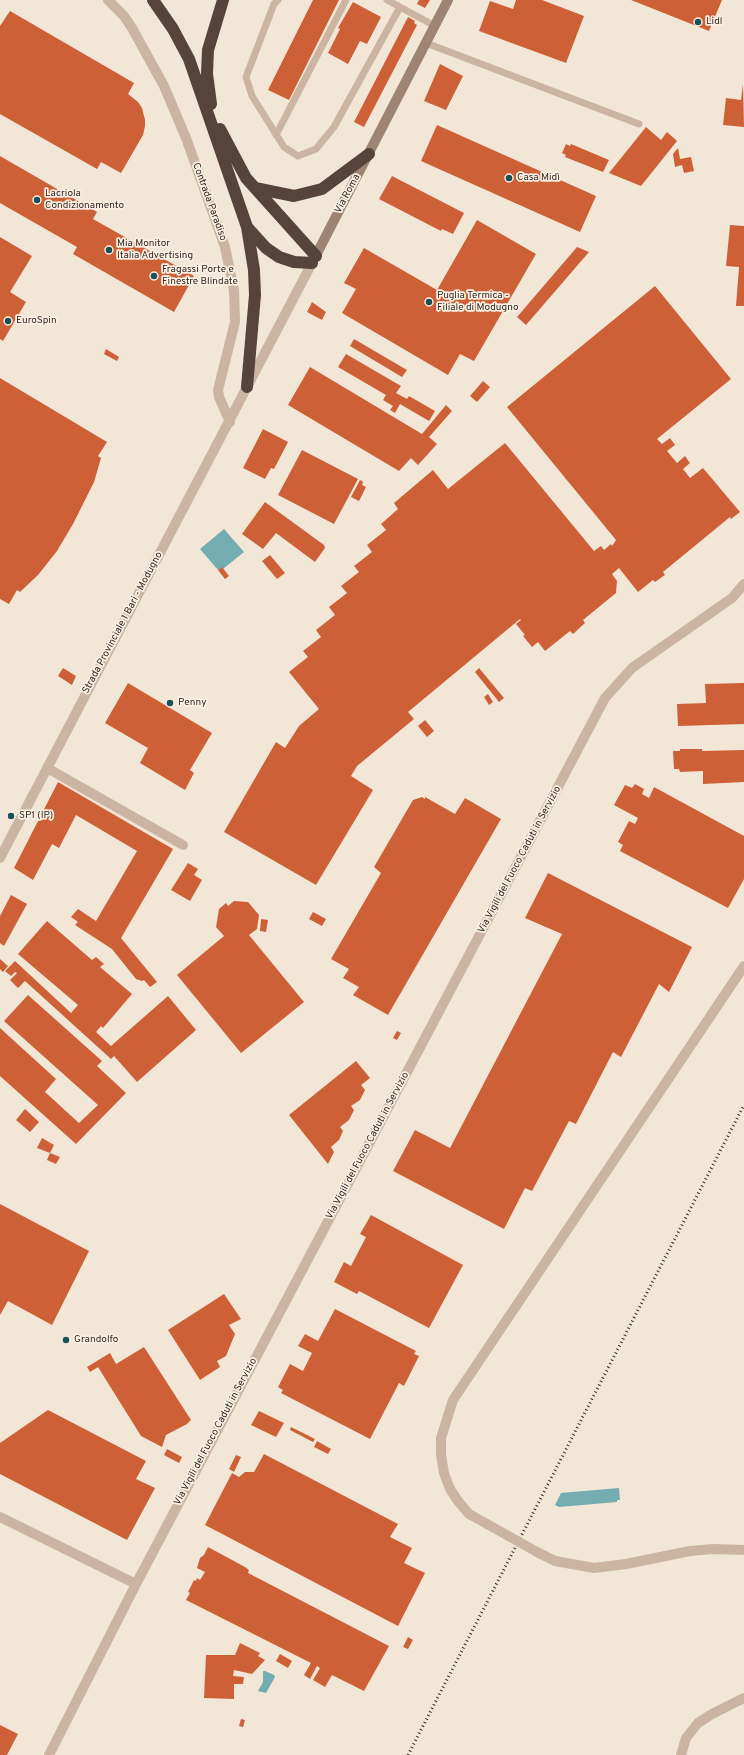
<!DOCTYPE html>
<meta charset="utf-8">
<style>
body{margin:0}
canvas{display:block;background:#f2e6d6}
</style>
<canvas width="744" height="1755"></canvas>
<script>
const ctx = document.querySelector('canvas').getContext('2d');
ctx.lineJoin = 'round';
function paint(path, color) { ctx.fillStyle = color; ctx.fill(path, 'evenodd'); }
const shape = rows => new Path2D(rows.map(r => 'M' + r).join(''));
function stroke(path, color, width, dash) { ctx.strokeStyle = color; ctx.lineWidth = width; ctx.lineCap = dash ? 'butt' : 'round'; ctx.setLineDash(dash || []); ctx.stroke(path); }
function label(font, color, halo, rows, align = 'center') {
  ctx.font = font + ' Overpass,sans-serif'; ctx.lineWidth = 3.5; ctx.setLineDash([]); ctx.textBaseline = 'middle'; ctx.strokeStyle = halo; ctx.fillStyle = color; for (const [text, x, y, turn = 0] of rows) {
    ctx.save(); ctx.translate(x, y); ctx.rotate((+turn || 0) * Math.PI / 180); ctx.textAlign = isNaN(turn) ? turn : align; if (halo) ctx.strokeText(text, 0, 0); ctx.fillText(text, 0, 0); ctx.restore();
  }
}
paint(shape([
 [224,529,244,552,223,569,222,568,218,570,200,549],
 [619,1488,620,1500,617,1500,617,1502,559,1507,555,1505,561,1493],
 [263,1671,265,1671,274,1675,275,1677,266,1693,258,1691,263,1682]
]), '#73adb1');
paint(shape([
 [313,0,339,0,289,100,268,90],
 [419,0,430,0,425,8,417,4],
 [516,0,542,0,584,16,566,63,479,31,490,1,513,9],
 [631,0,722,0,709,31],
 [353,2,381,17,367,44,360,41,348,64,328,53,340,29,338,28],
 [10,11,134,83,128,94,138,102,142,108,145,120,145,126,143,135,121,173,101,162,97,169,0,114,0,26],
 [408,17,415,21,414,23,417,25,364,127,354,122],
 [440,64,463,76,446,110,424,101],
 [743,84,744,127,723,125,726,98,741,100],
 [437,125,596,196,580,232,421,161],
 [646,127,661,140,667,132,677,141,641,186,609,173],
 [566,144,570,146,571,144,609,160,603,172,565,157,566,155,562,153],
 [678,148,680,159,691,157,694,171,684,173,682,165,675,167,673,154],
 [0,156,97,212,93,219,194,276,174,312,73,254,77,247,0,203],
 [392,176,464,213,453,234,442,229,441,231,379,199],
 [477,220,536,254,474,361,460,354,448,375,342,313,356,289,344,283,364,248,437,290],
 [730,225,744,226,744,306,736,306,739,267,726,266],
 [0,237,32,256,10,292,26,302,3,341,0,339],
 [577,247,589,252,526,325,517,317],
 [655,286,731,379,657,439,662,444,670,438,675,445,667,451,677,463,685,456,690,463,683,469,690,478,703,468,740,512,731,519,730,517,663,572,665,575,655,582,653,580,638,592,619,568,612,574,617,581,616,593,583,620,585,623,573,634,570,631,545,651,538,642,532,647,523,636,525,635,516,624,521,620,520,619,408,712,414,719,357,766,351,776,373,790,316,885,224,832,276,742,285,748,299,726,319,709,289,672,308,657,303,651,321,637,316,630,335,615,329,607,347,593,341,586,359,572,354,566,372,552,367,545,386,530,381,524,398,509,394,503,433,470,448,489,505,443,594,551,601,546,604,550,611,544,612,546,616,540,507,407],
 [312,302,326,312,322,320,307,312],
 [354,339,407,370,402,377,350,346],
 [106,349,119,357,117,361,104,354],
 [346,354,401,386,396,393,407,399,409,396,435,411,429,421,400,404,395,413,390,410,393,406,383,400,386,395,338,367],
 [310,367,422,434,446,405,452,411,429,437,437,444,418,465,411,458,399,471,288,405],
 [0,378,107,442,98,456,101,458,94,482,73,524,57,551,38,575,20,592,17,590,9,604,0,599],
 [483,381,490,387,477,402,470,396],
 [263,429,288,442,274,469,271,468,265,479,243,468],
 [302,450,358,479,334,524,278,495],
 [360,480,363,482,362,485,366,487,359,501,351,497],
 [265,502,324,545,325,548,315,562,276,533,263,549,242,534],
 [270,555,285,573,277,579,262,561],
 [222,567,229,576,225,579,218,570],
 [63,668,76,676,72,685,58,676],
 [479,668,504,698,499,702,475,672],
 [128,683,212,733,190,770,194,773,185,790,140,763,148,748,105,723],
 [744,683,744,724,678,726,677,704,706,703,705,684],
 [488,694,493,702,489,705,484,697],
 [425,720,434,731,427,737,418,726],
 [680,749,702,749,702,751,744,750,744,782,703,784,703,771,680,772,679,769,674,769,673,751,680,751],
 [58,782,173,849,121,938,157,982,150,987,144,980,142,981,136,979,112,949,75,925,78,922,71,917,78,909,96,921,137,851,76,815,59,848,52,844,33,880,14,868],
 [635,784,644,789,642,794,649,798,654,787,744,836,744,879,728,908,620,851,623,845,618,842,629,821,635,824,638,818,614,805,625,785,632,788],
 [422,797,425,799,425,797,455,814,465,798,501,819,388,1015,353,995,359,987,343,978,349,969,331,959,381,873,374,867,413,800],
 [188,863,198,869,194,875,202,880,190,901,171,890],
 [548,873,692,947,669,992,659,984,621,1057,613,1052,576,1124,569,1121,532,1191,525,1188,504,1229,393,1171,415,1130,450,1148,562,934,525,918],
 [11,895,27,904,4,946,0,943,0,916],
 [234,901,248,902,259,915,257,929,249,935,304,1002,241,1053,177,975,224,936,216,927,219,909,226,903,228,906],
 [313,912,326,919,322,926,309,919],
 [261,919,268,920,266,932,260,931],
 [47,921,92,960,96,957,104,964,100,967,132,994,103,1028,101,1026,96,1032,111,1046,168,996,196,1030,137,1082,114,1056,111,1059,25,981,18,988,10,980,17,973,15,972,11,976,5,971,15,961,71,1013,78,1005,18,954],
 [0,959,8,966,3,972,0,969],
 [28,995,102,1061,97,1066,126,1093,76,1144,0,1076,0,1028,56,1079,45,1092,79,1123,98,1105,4,1021],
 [397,1031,401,1033,397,1040,393,1038],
 [356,1061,370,1078,361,1085,365,1090,360,1100,351,1106,354,1110,349,1120,340,1127,343,1131,339,1140,331,1147,334,1152,328,1164,289,1115],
 [25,1109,39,1122,30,1132,16,1120],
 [42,1138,54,1145,50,1153,37,1148],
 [50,1153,60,1157,56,1164,47,1160],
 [0,1204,89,1251,52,1325,8,1301,0,1315],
 [371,1215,463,1265,429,1328,359,1291,357,1294,334,1282,344,1262,351,1266,366,1237,360,1234],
 [224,1294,241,1319,229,1325,235,1334,226,1356,217,1361,220,1367,200,1380,168,1330],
 [335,1309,416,1351,414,1354,419,1356,404,1386,399,1383,370,1439,281,1393,283,1390,278,1387,290,1364,303,1371,312,1353,298,1346,305,1334,318,1341],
 [144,1347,191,1420,187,1424,166,1435,162,1447,141,1436,98,1367,90,1372,87,1367,110,1353,116,1364],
 [48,1410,146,1461,136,1479,155,1488,127,1540,0,1474,0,1443],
 [259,1411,284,1423,276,1437,251,1425],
 [291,1427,315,1439,313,1442,290,1430],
 [317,1441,331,1449,328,1454,314,1447],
 [167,1449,182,1457,179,1463,164,1455],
 [264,1454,398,1524,390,1537,412,1548,404,1563,425,1573,398,1626,205,1525,232,1473,239,1477,245,1472,254,1472],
 [236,1455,241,1457,234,1472,229,1469],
 [208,1547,245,1567,249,1570,248,1573,389,1646,364,1691,332,1675,325,1687,313,1680,320,1668,317,1666,310,1679,304,1675,311,1663,186,1600,190,1593,188,1592,194,1580,196,1581,197,1578,200,1580,205,1572,197,1568,200,1558,204,1555],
 [408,1637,413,1640,408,1649,403,1647],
 [240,1643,260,1653,258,1656,265,1660,252,1674,234,1670,233,1676,244,1677,243,1684,234,1684,234,1699,204,1698,206,1655,235,1655],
 [280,1654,292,1661,288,1668,276,1661],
 [241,1719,245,1720,243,1727,239,1726],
 [0,1725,18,1734,7,1755,0,1755]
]), '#ce6038');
stroke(shape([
 [278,0,274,4,246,77,252,96,284,147,298,156,316,149,334,127,400,7],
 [387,0,435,26],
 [426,43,639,124],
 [276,135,346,0]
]), '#cbb5a2', 7);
stroke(shape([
 [108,0,124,16,132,28,164,86,186,138,225,247,234,290,235,322,218,390,219,397,230,422],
 [47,768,183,845],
 [0,1517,136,1584],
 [487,1524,469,1514,458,1501,450,1489,444,1473,441,1455,441,1438,453,1400,744,966],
 [537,1552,555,1561,594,1568,626,1564,690,1551,713,1549,744,1550],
 [49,1755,136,1584,605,698,632,668,732,598,744,584],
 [681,1755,686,1738,698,1723,712,1714,744,1698]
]), '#cbb5a2', 10);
stroke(shape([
 [0,858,312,263]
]), '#cbb5a2', 10);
stroke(shape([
 [313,261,448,0]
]), '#9e8473', 10);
stroke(shape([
 [153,0,173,29,189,59,247,227,266,248,279,257,294,262,312,263],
 [211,104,207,74,208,50,223,0],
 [220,129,246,178,316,256],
 [255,188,294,196,322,189,369,154],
 [247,227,254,270,255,295,247,387]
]), '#56443b', 12);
stroke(shape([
 [408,1755,744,1105]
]), '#342a25', 3, [1, 3]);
stroke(shape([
 [487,1524,537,1552]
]), '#cbb5a2', 10);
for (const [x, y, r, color] of [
 [698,22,4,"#185258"],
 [509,178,4,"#185258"],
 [37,200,4,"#185258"],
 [109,250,4,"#185258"],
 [154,276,4,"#185258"],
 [429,302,4,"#185258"],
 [8,321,4,"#185258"],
 [170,703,4,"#185258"],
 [11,816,4,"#185258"],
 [66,1340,4,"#185258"]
]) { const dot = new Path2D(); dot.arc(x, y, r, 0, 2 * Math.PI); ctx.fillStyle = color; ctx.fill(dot); stroke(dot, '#faf0e2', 1.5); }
label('10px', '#342a25', '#faf0e2', [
 ["Lidl",706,22],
 ["Casa Midì",517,178],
 ["Lacriola",45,194],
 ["Condizionamento",45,206],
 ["Mia Monitor",117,244],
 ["Italia Advertising",117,256],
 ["Fragassi Porte e",162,270],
 ["Finestre Blindate",162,282],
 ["Puglia Termica -",437,296],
 ["Filiale di Modugno",437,308],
 ["EuroSpin",16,321],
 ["Penny",178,703],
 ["SP1 (IP)",19,816],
 ["Grandolfo",74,1340]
], 'left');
label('10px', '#342a25', '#faf0e2', [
 ["Via Roma",348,194,-62],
 ["Contrada Paradiso",209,202,70],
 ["Strada Provinciale 1 Bari - Modugno",123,623,-62],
 ["Via Vigili del Fuoco Caduti in Servizio",520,860,-62],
 ["Via Vigili del Fuoco Caduti in Servizio",368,1146,-62],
 ["Via Vigili del Fuoco Caduti in Servizio",216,1432,-62]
]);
</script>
